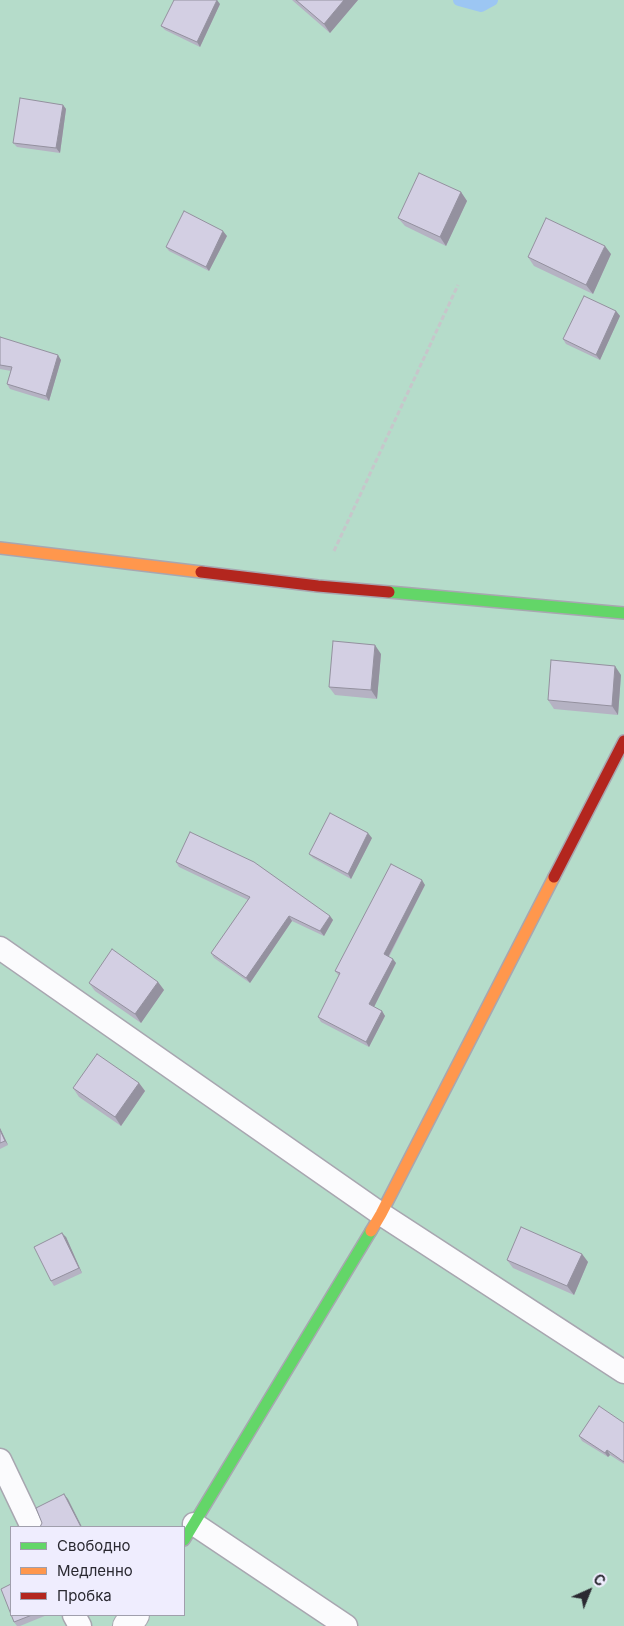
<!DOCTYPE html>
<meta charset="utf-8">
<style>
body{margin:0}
#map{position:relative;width:624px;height:1626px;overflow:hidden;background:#e6e4f0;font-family:Inter,sans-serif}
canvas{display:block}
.legend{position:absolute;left:10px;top:1526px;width:175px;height:90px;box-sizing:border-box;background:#efedfe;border:1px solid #a09fac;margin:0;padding:6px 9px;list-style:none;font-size:15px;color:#2a2931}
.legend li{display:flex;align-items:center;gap:10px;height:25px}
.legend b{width:25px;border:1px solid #a09fac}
.north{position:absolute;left:564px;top:1566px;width:50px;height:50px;-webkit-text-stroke:4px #efedfe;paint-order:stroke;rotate:44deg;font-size:14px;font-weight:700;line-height:20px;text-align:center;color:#2a2931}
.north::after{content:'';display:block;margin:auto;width:18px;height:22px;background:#2a2931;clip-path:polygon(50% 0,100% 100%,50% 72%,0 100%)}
</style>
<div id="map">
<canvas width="624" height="1626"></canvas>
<ul class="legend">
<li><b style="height:6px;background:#63d668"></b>Свободно</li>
<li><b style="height:6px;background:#ff974d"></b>Медленно</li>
<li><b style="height:6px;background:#b3261e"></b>Пробка</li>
</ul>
<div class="north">С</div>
</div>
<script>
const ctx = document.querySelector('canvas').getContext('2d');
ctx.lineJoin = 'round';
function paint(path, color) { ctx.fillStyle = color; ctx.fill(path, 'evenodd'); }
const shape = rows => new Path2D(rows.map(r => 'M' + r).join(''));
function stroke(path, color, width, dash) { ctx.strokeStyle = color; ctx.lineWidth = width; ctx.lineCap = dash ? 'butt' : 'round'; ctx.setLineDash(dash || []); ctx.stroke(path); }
paint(shape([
 [0,0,624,0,624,1626,0,1626],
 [11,1527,184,1527,184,1615,11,1615]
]), '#b5dcca');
stroke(shape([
 [459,0,481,6,492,0]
]), '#9cc6f3', 12);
const lane = shape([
 [0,948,381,1214,624,1372],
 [0,1460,32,1527],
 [194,1524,346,1626],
 [74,1615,80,1626]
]);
const street = shape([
 [127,1626,135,1615]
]);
const fast = shape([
 [389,592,624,613],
 [184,1540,371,1231]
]);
const slow = shape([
 [0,548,201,572],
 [371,1231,381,1214,554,877]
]);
const jam = shape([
 [201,572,318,586,389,592],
 [554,877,624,741]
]);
stroke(lane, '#a8a6b0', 25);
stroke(street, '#a8a6b0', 30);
stroke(fast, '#a8a6b0', 14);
stroke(slow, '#a8a6b0', 14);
stroke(jam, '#a8a6b0', 14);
stroke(shape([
 [334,551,458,285]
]), '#c7c6cb', 3, [5, 2.5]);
stroke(lane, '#fbfbfd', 22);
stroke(street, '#fbfbfd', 28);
stroke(fast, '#63d668', 11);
stroke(slow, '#ff974d', 11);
stroke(jam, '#b3261e', 11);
paint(shape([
 [292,0,358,0,330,33],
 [220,4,200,47,165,30,161,26],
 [63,105,66,109,60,153,17,147,13,143],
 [461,192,467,201,446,246,405,226,398,218],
 [227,236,209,271,169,251,166,247],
 [611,254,593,294,534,266,528,257],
 [616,311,620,316,600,360,566,344,563,339],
 [0,337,61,360,49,401,10,389,7,384,11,371,0,369],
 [381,654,377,699,335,695,329,687],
 [621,675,618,715,554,709,548,700],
 [372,838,351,879,313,858,309,854],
 [176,862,330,916,333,920,324,936,292,921,250,983,214,958,211,953,248,900,179,867],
 [425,885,389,957,396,963,374,1007,382,1011,385,1016,369,1047,321,1022,318,1017,339,976,335,971],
 [158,982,164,990,141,1023,95,991,89,983],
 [139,1083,145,1091,121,1126,79,1097,73,1088],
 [0,1128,8,1145,0,1149],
 [66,1237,82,1273,54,1286,51,1281],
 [582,1254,588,1262,574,1295,513,1268,507,1260],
 [624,1423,624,1464,610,1455,608,1457,582,1441,579,1436],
 [11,1615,47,1615,20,1626,17,1626,14,1622]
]), '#b5b2c3');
paint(shape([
 [217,0,220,4,200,47,197,42],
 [344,0,358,0,330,33,324,24],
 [63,105,66,109,60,153,56,148],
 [461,192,467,201,446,246,440,237],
 [223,231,227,236,209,271,206,267],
 [605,246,611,254,593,294,586,285],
 [616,311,620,316,600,360,596,355],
 [58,355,61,360,49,401,46,396],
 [375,645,381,654,377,699,371,690],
 [615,666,621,675,618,715,612,706],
 [368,833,372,838,351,879,348,874],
 [422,880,425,885,387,959,384,954],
 [289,916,292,921,250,983,246,978],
 [330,916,333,920,324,936,320,931],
 [393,959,396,963,373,1009,369,1004],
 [158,982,164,990,141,1023,135,1014],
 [382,1011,385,1016,369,1047,366,1042],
 [139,1083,145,1091,121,1126,115,1117],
 [0,1128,8,1145,5,1141,0,1130],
 [62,1233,66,1237,82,1273,79,1268],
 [582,1254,588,1262,574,1295,567,1286],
 [607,1450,610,1455,608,1457,605,1453],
 [64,1494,68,1499,82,1527,81,1527]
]), '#94919f');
const building = shape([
 [174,0,217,0,197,42,161,26,174,0],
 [296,0,344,0,324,24,296,0],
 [20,98,63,105,56,148,13,143,20,98],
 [419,173,461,192,440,237,398,218,419,173],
 [184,211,223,231,206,267,166,247,184,211],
 [546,218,605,246,586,285,528,257,546,218],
 [584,296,616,311,596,355,563,339,584,296],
 [0,337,58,355,46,396,7,384,12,367,0,365,0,337],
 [333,641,375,645,371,690,329,687,333,641],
 [551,660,615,666,612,706,548,700,551,660],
 [330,813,368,833,348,874,309,854,330,813],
 [190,832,254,862,330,916,320,931,289,916,246,978,211,953,250,897,176,862,190,832],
 [391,864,422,880,384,954,393,959,369,1004,382,1011,366,1042,318,1017,340,973,335,971,391,864],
 [112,949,158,982,135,1014,89,983,112,949],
 [97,1054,139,1083,115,1117,73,1088,97,1054],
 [0,1130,5,1141,0,1143,0,1130],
 [521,1227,582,1254,567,1286,507,1260,521,1227],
 [62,1233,79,1268,51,1281,34,1247,62,1233],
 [599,1406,624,1423,624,1462,607,1450,605,1453,579,1436,599,1406],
 [64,1494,81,1527,40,1527,42,1523,36,1508,64,1494],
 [11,1584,11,1615,32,1615,14,1622,1,1589,11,1584]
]);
paint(building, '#d3cfe3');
stroke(building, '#94919f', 1);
</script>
